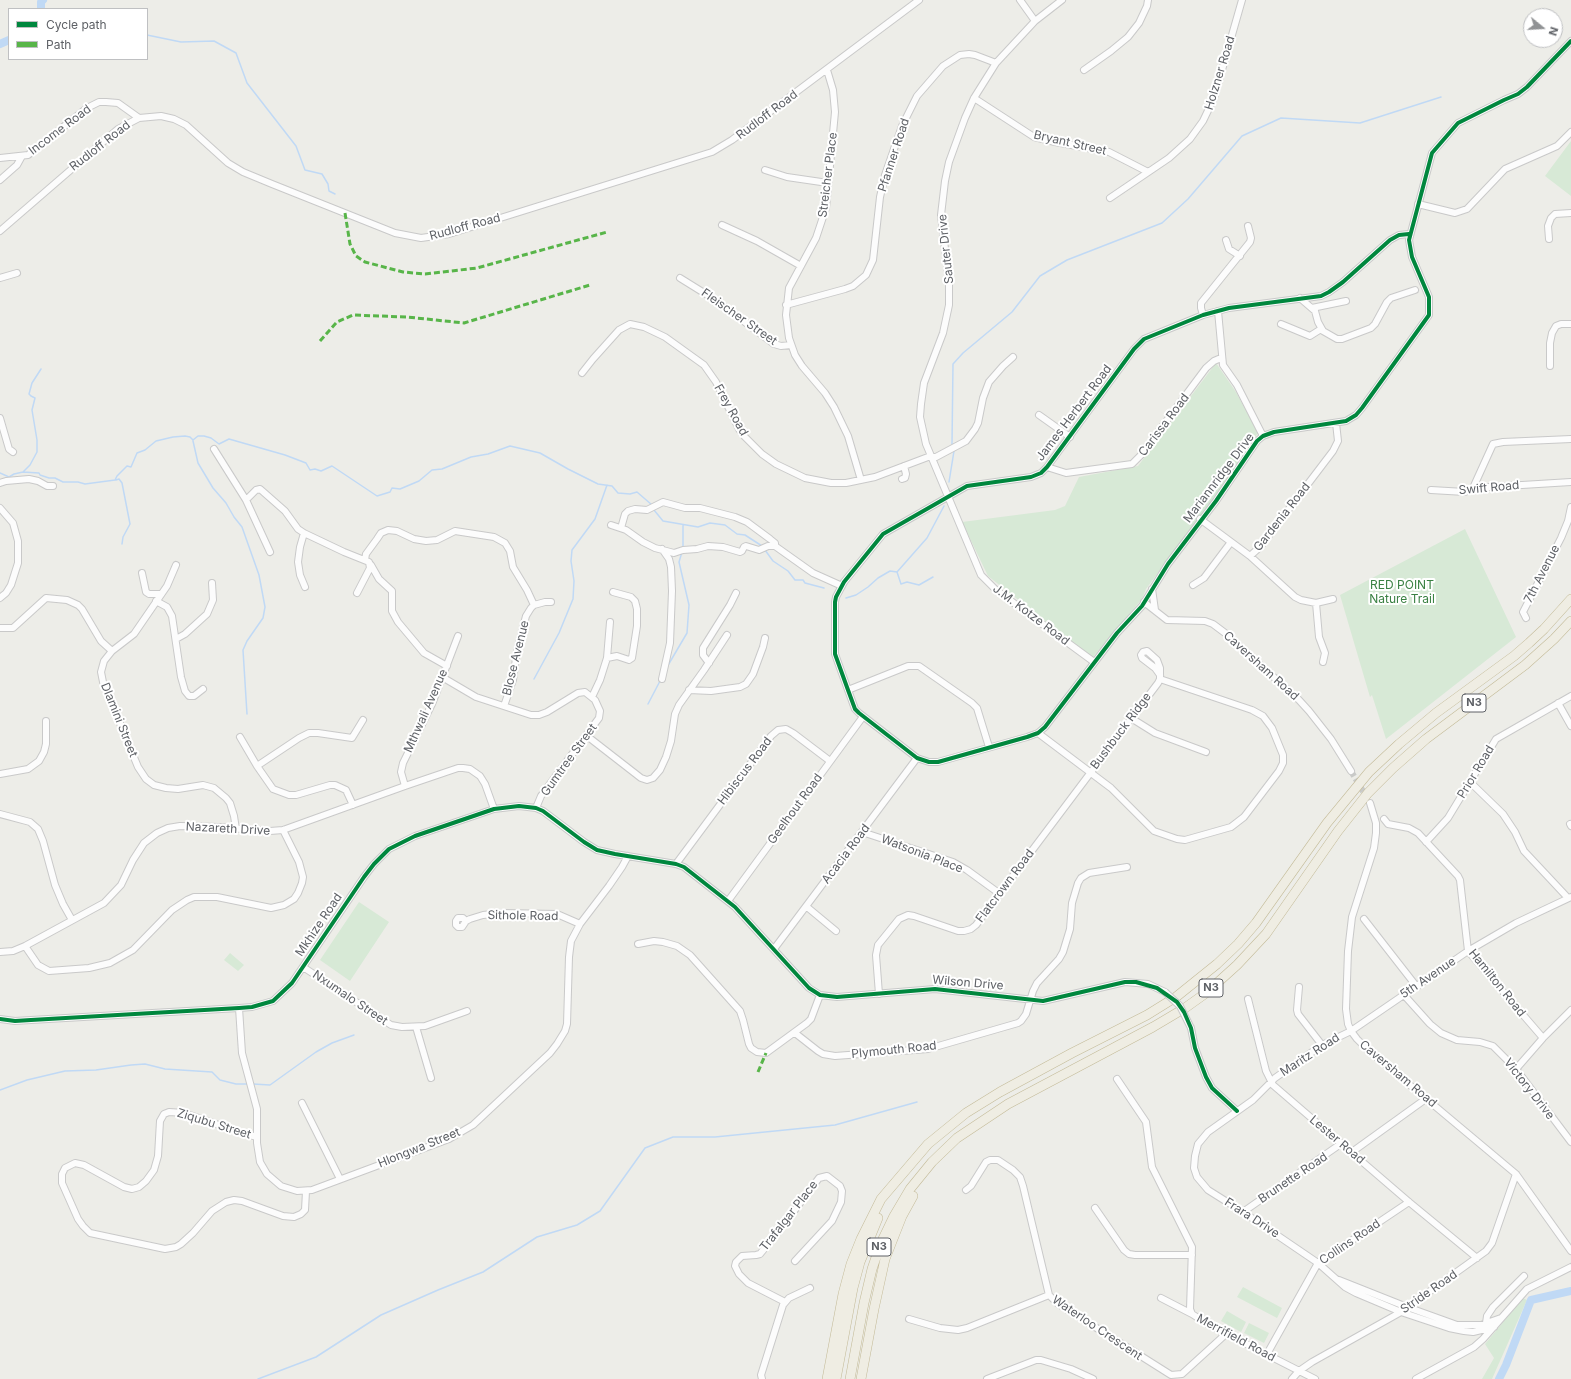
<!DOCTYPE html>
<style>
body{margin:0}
#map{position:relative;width:1571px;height:1379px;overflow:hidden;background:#edede8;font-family:Inter,sans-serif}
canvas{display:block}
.legend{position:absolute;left:8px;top:8px;width:140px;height:52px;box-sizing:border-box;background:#fff;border:1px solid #bfc0c2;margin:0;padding:5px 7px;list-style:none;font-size:12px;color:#5e6166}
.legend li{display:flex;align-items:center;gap:8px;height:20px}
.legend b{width:20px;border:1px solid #bfc0c2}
.north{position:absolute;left:1523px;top:8px;width:40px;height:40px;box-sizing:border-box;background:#fff;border:1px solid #bfc0c2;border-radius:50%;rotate:108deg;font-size:11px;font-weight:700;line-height:16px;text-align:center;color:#5e6166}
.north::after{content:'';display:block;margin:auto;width:14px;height:18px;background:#909294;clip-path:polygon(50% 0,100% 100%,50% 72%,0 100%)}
</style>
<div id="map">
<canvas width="1571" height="1379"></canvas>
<ul class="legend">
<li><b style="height:5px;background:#00873e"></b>Cycle path</li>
<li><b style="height:5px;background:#58b549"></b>Path</li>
</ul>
<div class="north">N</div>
</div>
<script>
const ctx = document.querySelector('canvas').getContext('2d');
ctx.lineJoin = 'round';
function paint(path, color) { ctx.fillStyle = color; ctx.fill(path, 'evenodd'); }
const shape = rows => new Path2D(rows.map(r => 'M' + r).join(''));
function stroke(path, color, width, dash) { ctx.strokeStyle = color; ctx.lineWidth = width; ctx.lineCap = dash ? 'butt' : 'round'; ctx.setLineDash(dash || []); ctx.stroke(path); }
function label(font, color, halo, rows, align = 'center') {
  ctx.font = font + ' Inter,sans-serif'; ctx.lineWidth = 4; ctx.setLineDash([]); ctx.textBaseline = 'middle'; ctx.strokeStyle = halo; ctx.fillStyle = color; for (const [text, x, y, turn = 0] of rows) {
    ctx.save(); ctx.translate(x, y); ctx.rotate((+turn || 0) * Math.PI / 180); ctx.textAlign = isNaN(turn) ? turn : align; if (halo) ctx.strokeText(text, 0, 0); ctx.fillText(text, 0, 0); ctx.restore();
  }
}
paint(shape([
 [1571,141,1571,196,1545,176],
 [1216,363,1236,392,1258,433,1218,492,1146,589,1142,599,1092,658,988,576,962,522,1055,510,1065,506,1079,477,1138,466],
 [1465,529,1516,637,1386,739,1372,695,1370,697,1340,595],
 [359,902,389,922,350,981,320,960],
 [230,953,244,965,238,971,224,960],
 [1243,1287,1282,1308,1277,1318,1237,1297],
 [1523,1298,1527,1300,1492,1379,1482,1379,1494,1358,1485,1344],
 [1227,1311,1246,1322,1241,1332,1221,1321],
 [1249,1323,1269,1333,1264,1343,1244,1333]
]), '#d7e9d6');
stroke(shape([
 [147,35,181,42,214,41,236,53,247,83,296,146,305,170,322,174,328,184,329,191,335,194],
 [193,441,198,463,213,488,226,503,234,517,242,527,259,575,265,607,263,618,247,641,243,650,247,714],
 [952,444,953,364,963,353,1012,312,1040,276,1067,260,1162,223,1188,199,1242,136,1281,118,1360,123,1441,97],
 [23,472,30,465,37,452,37,440,32,410,35,398,31,396,29,394,32,383,41,369],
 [0,473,9,477,14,474,23,472,39,473,40,475,49,478,55,478,63,482,78,482,85,484,115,480,117,476,127,466,131,467,137,453,145,450,156,441,173,437,185,436,190,437,193,440,198,436,204,436,211,438,219,444,229,439,285,455,306,463,310,470,315,469,321,471,332,466,377,496,390,492,392,488,400,489,419,481,432,470,442,469,471,457,488,454,510,446,540,453,568,469,598,484,612,486,618,493,630,494,637,492,652,505],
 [116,480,119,479,122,483,130,524,123,537,122,544],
 [949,482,954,451],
 [654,510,663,521,698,527,710,523,725,525,737,534,745,535,762,546],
 [683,525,683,547],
 [765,550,773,561,788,571,795,580,803,580,805,583,824,588],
 [897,572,927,538,944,506],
 [846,598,856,595,868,587,878,578,890,571,897,572,901,584,907,582,919,585,933,577],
 [667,667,687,633,689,605,679,562,682,552],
 [534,679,559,633,573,599,574,581,571,561,572,550,595,519,607,485],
 [648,704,660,681],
 [253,1084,270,1085,316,1052,332,1043,354,1035],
 [0,1090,27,1080,65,1071,96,1070,131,1065,145,1064,165,1069,212,1072,220,1080,236,1084,249,1084],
 [258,1379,316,1357,381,1315,438,1290,483,1272,537,1237,577,1225,600,1211,645,1148,673,1137,715,1137,835,1125,917,1102]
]), '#c0d9f5', 1.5);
stroke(shape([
 [41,9,41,2,43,0],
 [0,44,9,40],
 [1499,1379,1506,1365,1531,1300,1571,1291]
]), '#c0d9f5', 8);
stroke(shape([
 [1351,771,1367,798]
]), '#c9cac8', 6, [6, 3]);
const minor = shape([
 [1020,0,1035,21],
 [1062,0,1035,21,996,63,974,98,965,118,949,162,945,181,941,215,949,282,949,305,943,333,924,383,921,404,920,417,926,444,981,575,996,590,1094,662],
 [827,70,833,90,835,112,826,208,816,238,789,288,786,315,789,338,795,355,802,366,825,393,834,407,848,436,861,480],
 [1084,70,1111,51,1128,37,1139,23,1147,6,1148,0],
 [974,98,1034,137,1055,142,1109,152,1148,172],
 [0,158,28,155,87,108,99,102,106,102,118,103,139,118],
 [765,170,787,177,828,183],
 [0,180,17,165,22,156],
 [1110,198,1169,158,1190,139,1203,121,1214,98,1242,0],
 [1418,204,1455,213,1467,209,1505,169,1557,146,1571,132],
 [722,225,757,241,801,266],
 [0,231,118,129,139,118,161,116,174,119,186,125,228,163,243,172,272,184,395,233,421,238,449,234,712,152,732,140,919,0],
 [1409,234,1399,235,1390,240,1343,282,1329,292,1321,296,1229,308,1203,315,1144,339,1134,349,1047,467,1041,473,1031,477,967,486,883,534,844,582,836,597,835,602,835,654,848,690,855,709,859,713,917,758,929,762,938,762,1027,737,1038,733,1045,727,1117,633,1142,606,1168,564,1216,501,1257,441,1263,436,1274,432,1346,421,1356,415,1362,408,1429,315,1429,297,1412,257,1409,240,1432,153,1458,123,1504,100,1518,94,1527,87,1571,41],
 [1549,239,1548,226,1551,218,1555,214,1571,213],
 [1226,240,1229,249,1240,256],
 [0,278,17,273],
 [680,278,717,301,774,344,781,346,791,345],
 [1300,298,1315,311,1318,322,1323,331,1337,339,1342,339,1371,328,1375,324,1387,302,1391,298,1415,290],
 [786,305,845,289,853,286,866,275,873,260,880,197,885,175,902,126,917,96,943,66,960,55,969,54,975,55,996,63],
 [1312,308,1346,301],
 [1218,311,1223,365,1237,385,1263,436],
 [1203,315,1201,308,1201,303,1250,242,1251,238,1248,226],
 [1281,324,1310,336,1321,329],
 [1550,366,1550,343,1552,333,1556,326,1561,324,1571,324],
 [582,373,593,359,619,330,630,324,644,327,665,337,704,365,716,382,739,429,745,437,762,454,776,464,805,478,831,483,846,483,875,477,928,457,936,457,966,441,975,429,978,423,983,398,989,382,1003,366,1013,357],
 [1039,415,1070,437],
 [0,418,9,449,13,452],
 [214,449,246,500,270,552],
 [1047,467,1066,473,1132,464,1141,455,1206,368,1214,361,1221,358],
 [902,479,905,478,906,474,904,466],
 [0,483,6,481,29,479,38,481,47,486,53,486],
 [1473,488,1493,444,1503,442,1571,439],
 [1431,490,1465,492,1473,488,1571,482],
 [246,500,256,490,260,489,285,511,298,529,304,533,344,552,369,562,370,568,357,593],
 [0,508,13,523,18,541,18,563,11,585,6,593,0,598],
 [1200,519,1250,556,1260,547,1333,451,1338,441,1336,423],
 [611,525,626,530,643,542,655,548,674,553,683,550,697,549,708,546,723,547,740,552,742,551,744,547,746,546,759,550,768,546,775,546,813,573,842,586],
 [621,528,625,514,628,511,635,509,647,510,663,502,685,508,700,508,735,517,747,522,770,539,775,543,775,546],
 [304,533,300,547,298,562,300,575,305,587],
 [1250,556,1295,597,1301,600,1316,603,1333,599],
 [365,560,366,554,377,539,381,533,388,530,397,531,414,539,426,541,437,540,455,531,494,537,505,543,510,551,513,567,527,590,534,605],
 [176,565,167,586,134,634,112,651,104,661,101,672,103,682,138,767,146,779,154,785,166,788,178,789,203,785,214,788,226,798,230,803,234,816,236,829],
 [371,565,379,579,392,591,392,611,398,622,424,653,447,666],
 [142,573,146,592,149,594,161,594],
 [1193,585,1204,578,1231,542],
 [1152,589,1155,610],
 [156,601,167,607,172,616,181,677,185,691,189,696,194,696,203,689],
 [1144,602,1167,620,1205,621,1213,624,1225,633,1299,700,1309,711,1331,739,1351,771],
 [1316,603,1319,637,1325,653,1323,662],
 [1526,618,1523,612,1561,538,1568,521,1571,507],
 [0,628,13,628,46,598,67,600,78,605,82,609,101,641,112,651],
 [176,639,185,634,207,614,213,600,212,583],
 [607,658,617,656,629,660,632,658,637,626,637,609,635,601,631,597,613,592],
 [709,663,703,655,703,648,730,605,736,593],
 [442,677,476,697,531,715,539,715,547,712,578,693,585,692,595,700,600,711,599,718,541,796,536,808],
 [662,679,670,643,672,591,671,567,669,559,662,549],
 [689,690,711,691,740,687,746,684,753,674,763,647,765,638],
 [848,690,908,666,919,666,972,703,977,708,989,747],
 [592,697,600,680,607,658,610,622],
 [1558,703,1571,726],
 [504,706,513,680,517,651,526,616,531,608,534,605,545,602,551,602],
 [1131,718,1155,733,1206,752],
 [1038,733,1111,788,1154,831,1177,839,1185,840,1231,827,1244,817,1279,771,1283,763,1283,755,1272,728,1263,716,1252,710,1160,679],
 [587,736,641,778,647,780,653,778,660,770,666,757,671,741,675,714,679,705,704,670,727,635],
 [240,737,257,766,273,789,289,795,296,795,330,785,335,785,346,790,353,805],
 [257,766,299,738,309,733,318,733,352,738,363,720],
 [0,774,28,769,39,761,44,752,46,744,46,721],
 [1470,782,1503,814,1515,832,1524,851,1568,898],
 [405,786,401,772,403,763,432,704,458,636],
 [1370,803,1376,823,1376,833,1374,848,1352,917,1348,951,1346,1009,1348,1024,1351,1031,1357,1039,1368,1050,1516,1174,1571,1251],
 [0,814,30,822,38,829,43,841,55,885,63,904,72,920],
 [1384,819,1388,824,1409,828,1418,833,1458,876,1460,880,1468,951,1543,1038],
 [1570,824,1571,826],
 [862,832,953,862,967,870,1000,894],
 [1426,842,1448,818,1496,739,1571,696],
 [676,864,771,736,778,730,786,729,793,733,830,761],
 [728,901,862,718],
 [807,907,836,931],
 [1364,919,1417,987],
 [466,921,463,918,458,918,456,921,456,925,458,927,462,927,466,921,470,919,483,915,502,913,557,914,580,924],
 [638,944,654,941,663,942,677,946,690,955,740,1011,743,1020,749,1044,751,1048,757,1052,766,1053,807,1023,811,1019,820,995],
 [25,946,38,965,49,971,89,968,110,963,133,950,172,910,187,900,194,897,217,897,271,908,284,905,294,899,298,893,302,883,303,877,299,862,283,830],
 [774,949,917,758],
 [0,952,13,951,25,946,104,903,121,885,133,860,144,843,157,833,168,828,180,826,218,827,270,831,283,830,405,786,458,768,463,768,470,769,480,776,485,784,494,809],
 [303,967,391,1025,402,1027,425,1026,467,1011],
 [1299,987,1297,1010,1298,1014,1322,1045],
 [879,994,876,955,878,945,899,919,908,915,914,916,958,931,964,931,971,929,976,925,1158,683,1160,679,1160,668,1157,660,1147,651,1143,652,1141,655,1142,658,1155,668,1160,675],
 [1404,995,1430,1024,1441,1033,1457,1040,1480,1042,1493,1046,1516,1069,1571,1142],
 [1248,999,1266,1071,1273,1085,1409,1202,1477,1258],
 [239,1008,242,1053,257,1109,257,1143,260,1162,267,1174,281,1186,297,1191,312,1190,449,1139,473,1125,550,1053,557,1044,565,1031,567,1024,569,957,571,941,580,924,609,886,622,867,628,856],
 [0,1019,15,1021,31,1020,239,1008,252,1007,273,1001,292,983,364,877,374,864,389,849,415,836,494,809,519,806,536,808,543,811,584,842,597,850,615,854,676,864,684,867,735,907,809,988,820,995,837,997,935,989,1043,1001,1125,982,1148,984,1165,992],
 [416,1027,431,1078],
 [1191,1028,1195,1048,1206,1077,1212,1088,1237,1111],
 [795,1033,818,1051,823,1054,835,1056,928,1049,1018,1023,1021,1021,1026,1014,1033,991,1037,983,1059,959,1063,952,1070,929,1072,903,1078,883,1081,878,1089,873,1127,867],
 [1516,1069,1543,1038,1571,1010],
 [1117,1079,1146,1122,1152,1167,1192,1247,1190,1309,1192,1314,1209,1325,1315,1379],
 [302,1103,340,1179],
 [257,1137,242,1133,184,1113,169,1112,164,1114,160,1121,158,1156,154,1170,146,1181,139,1187,132,1189,124,1187,84,1165,75,1163,65,1168,62,1174,62,1183,78,1219,83,1226,90,1233,165,1249,176,1247,181,1244,193,1233,212,1211,226,1202,234,1200,242,1201,283,1216,294,1217,301,1214,305,1210,306,1191],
 [1352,1152,1427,1098],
 [966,1190,971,1186,986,1162,990,1160,998,1160,1013,1170,1020,1177,1023,1186,1049,1295,1057,1303,1171,1375,1182,1374,1227,1333],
 [1095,1208,1124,1250,1129,1254,1135,1255,1192,1255],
 [1243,1212,1342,1143],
 [1339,1280,1407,1307,1457,1325,1481,1325,1501,1318],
 [1161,1298,1192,1314],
 [785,1302,748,1283,739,1274,735,1266,736,1262,742,1256,756,1255,760,1254,778,1232,819,1178,827,1176,840,1186,842,1191,841,1202,832,1221,795,1261],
 [909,1319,940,1328,958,1330,967,1328,1049,1295],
 [1486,1323,1487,1316,1493,1307,1524,1276],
 [1494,1327,1473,1332,1464,1331,1449,1328,1401,1312,1356,1293,1345,1287,1318,1263,1243,1212,1208,1190,1197,1177,1194,1168,1195,1156,1198,1144,1208,1132,1253,1100,1275,1078,1322,1045,1351,1031,1468,951,1516,923,1571,897],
 [1267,1354,1318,1263,1409,1202],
 [762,1379,761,1375,783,1305,789,1298,810,1288],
 [987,1379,1036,1360,1041,1360,1071,1369,1093,1379],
 [1292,1379,1299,1371,1312,1362,1401,1312,1486,1251,1492,1243,1516,1174],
 [1416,1379,1474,1347,1483,1339,1527,1289,1571,1267]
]);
const highway = shape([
 [827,1379,843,1294,851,1264,861,1239,881,1199,928,1144,966,1113,1000,1092,1072,1053,1147,1015,1176,997,1217,964,1238,944,1256,923,1327,823,1369,772,1399,744,1436,713,1514,656,1529,643,1544,629,1571,599],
 [836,1379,853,1288,860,1262,878,1218],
 [850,1379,864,1303,872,1269,881,1243,894,1216,910,1189,932,1162,957,1138,1008,1104,1153,1027,1185,1008,1206,993,1237,965,1266,934,1338,831,1368,793,1393,768,1426,739,1525,665,1554,639,1571,621],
 [861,1379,874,1309,885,1259,902,1216,913,1196]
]);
stroke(minor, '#c9c9c9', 8);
stroke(highway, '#c3ba97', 10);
stroke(minor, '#fcfcfc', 6);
stroke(highway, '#efede3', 9);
const minorBridge = shape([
 [1165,992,1180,1006,1191,1028]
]);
stroke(minorBridge, '#c9c9c9', 8, []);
stroke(minorBridge, '#fcfcfc', 6);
stroke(shape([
 [345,213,350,244,356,256,365,262,403,272,425,274,477,268,607,232],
 [320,341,337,322,353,315,407,317,464,323,590,285],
 [758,1072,766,1053]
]), '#58b549', 3, [6, 3]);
stroke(shape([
 [1409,234,1399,235,1390,240,1343,282,1329,292,1321,296,1229,308,1203,315,1144,339,1134,349,1047,467,1041,473,1031,477,967,486,883,534,844,582,836,597,835,602,835,654,848,690,855,709,859,713,917,758,929,762,938,762,1027,737,1038,733,1045,727,1117,633,1142,606,1168,564,1216,501,1257,441,1263,436,1274,432,1346,421,1356,415,1362,408,1429,315,1429,297,1412,257,1409,240,1432,153,1458,123,1504,100,1518,94,1527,87,1571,41],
 [0,1019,15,1021,31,1020,239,1008,252,1007,273,1001,292,983,364,877,374,864,389,849,415,836,494,809,519,806,536,808,543,811,584,842,597,850,615,854,676,864,684,867,735,907,809,988,820,995,837,997,935,989,1043,1001,1125,982,1136,982,1157,988,1177,1002,1184,1012,1191,1028,1195,1048,1206,1077,1212,1088,1237,1111]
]), '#00873e', 4);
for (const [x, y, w] of [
 [1474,703,24],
 [1211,988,24],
 [879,1247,24]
]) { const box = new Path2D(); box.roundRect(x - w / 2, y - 9, w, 18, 3); ctx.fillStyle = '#fff'; ctx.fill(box); stroke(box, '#5e6166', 1); }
label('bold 11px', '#5e6166', null, [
 ["N3",1474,703],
 ["N3",1211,988],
 ["N3",879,1247]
]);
label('12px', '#5e6166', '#fff', [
 ["Holzner Road",1220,73,-73],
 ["Rudloff Road",767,115,-37],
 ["Income Road",60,130,-37],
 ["Bryant Street",1070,143,13],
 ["Rudloff Road",100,146,-38],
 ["Pfanner Road",894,155,-72],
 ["Streicher Place",828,175,-83],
 ["Rudloff Road",465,227,-15],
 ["Sauter Drive",946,249,-96],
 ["Fleischer Street",739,317,35],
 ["Frey Road",731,410,61],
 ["James Herbert Road",1074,413,-53],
 ["Carissa Road",1164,425,-53],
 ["Mariannridge Drive",1219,478,-53],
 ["Swift Road",1489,488,-5],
 ["Gardenia Road",1282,517,-52],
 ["7th Avenue",1542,574,-63],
 ["J.M. Kotze Road",1031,615,37],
 ["Blose Avenue",516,658,-76],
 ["Caversham Road",1261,666,42],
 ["Mthwali Avenue",426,711,-66],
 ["Dlamini Street",119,720,68],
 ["Bushbuck Ridge",1121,731,-53],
 ["Gumtree Street",569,760,-54],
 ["Hibiscus Road",745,771,-53],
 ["Prior Road",1476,772,-59],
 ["Geelhout Road",795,809,-54],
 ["Nazareth Drive",228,829,3],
 ["Acacia Road",846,854,-53],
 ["Watsonia Place",922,854,21],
 ["Flatcrown Road",1005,886,-53],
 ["Sithole Road",523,916,1],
 ["Mkhize Road",319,925,-56],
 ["5th Avenue",1428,978,-34],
 ["Wilson Drive",968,983,5],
 ["Hamilton Road",1497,983,51],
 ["Nxumalo Street",350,998,34],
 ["Plymouth Road",894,1050,-6],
 ["Maritz Road",1310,1055,-33],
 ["Caversham Road",1398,1074,40],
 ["Victory Drive",1529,1089,52],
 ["Ziqubu Street",214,1124,17],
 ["Lester Road",1337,1140,40],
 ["Hlongwa Street",419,1148,-22],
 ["Brunette Road",1293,1178,-34],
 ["Trafalgar Place",789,1216,-52],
 ["Frara Drive",1252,1218,33],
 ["Collins Road",1350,1242,-34],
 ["Stride Road",1429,1292,-35],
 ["Waterloo Crescent",1097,1328,34],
 ["Merrifield Road",1236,1338,28]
]);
label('12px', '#3a8143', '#fff', [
 ["RED POINT",1402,585],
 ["Nature Trail",1402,599]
]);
</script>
